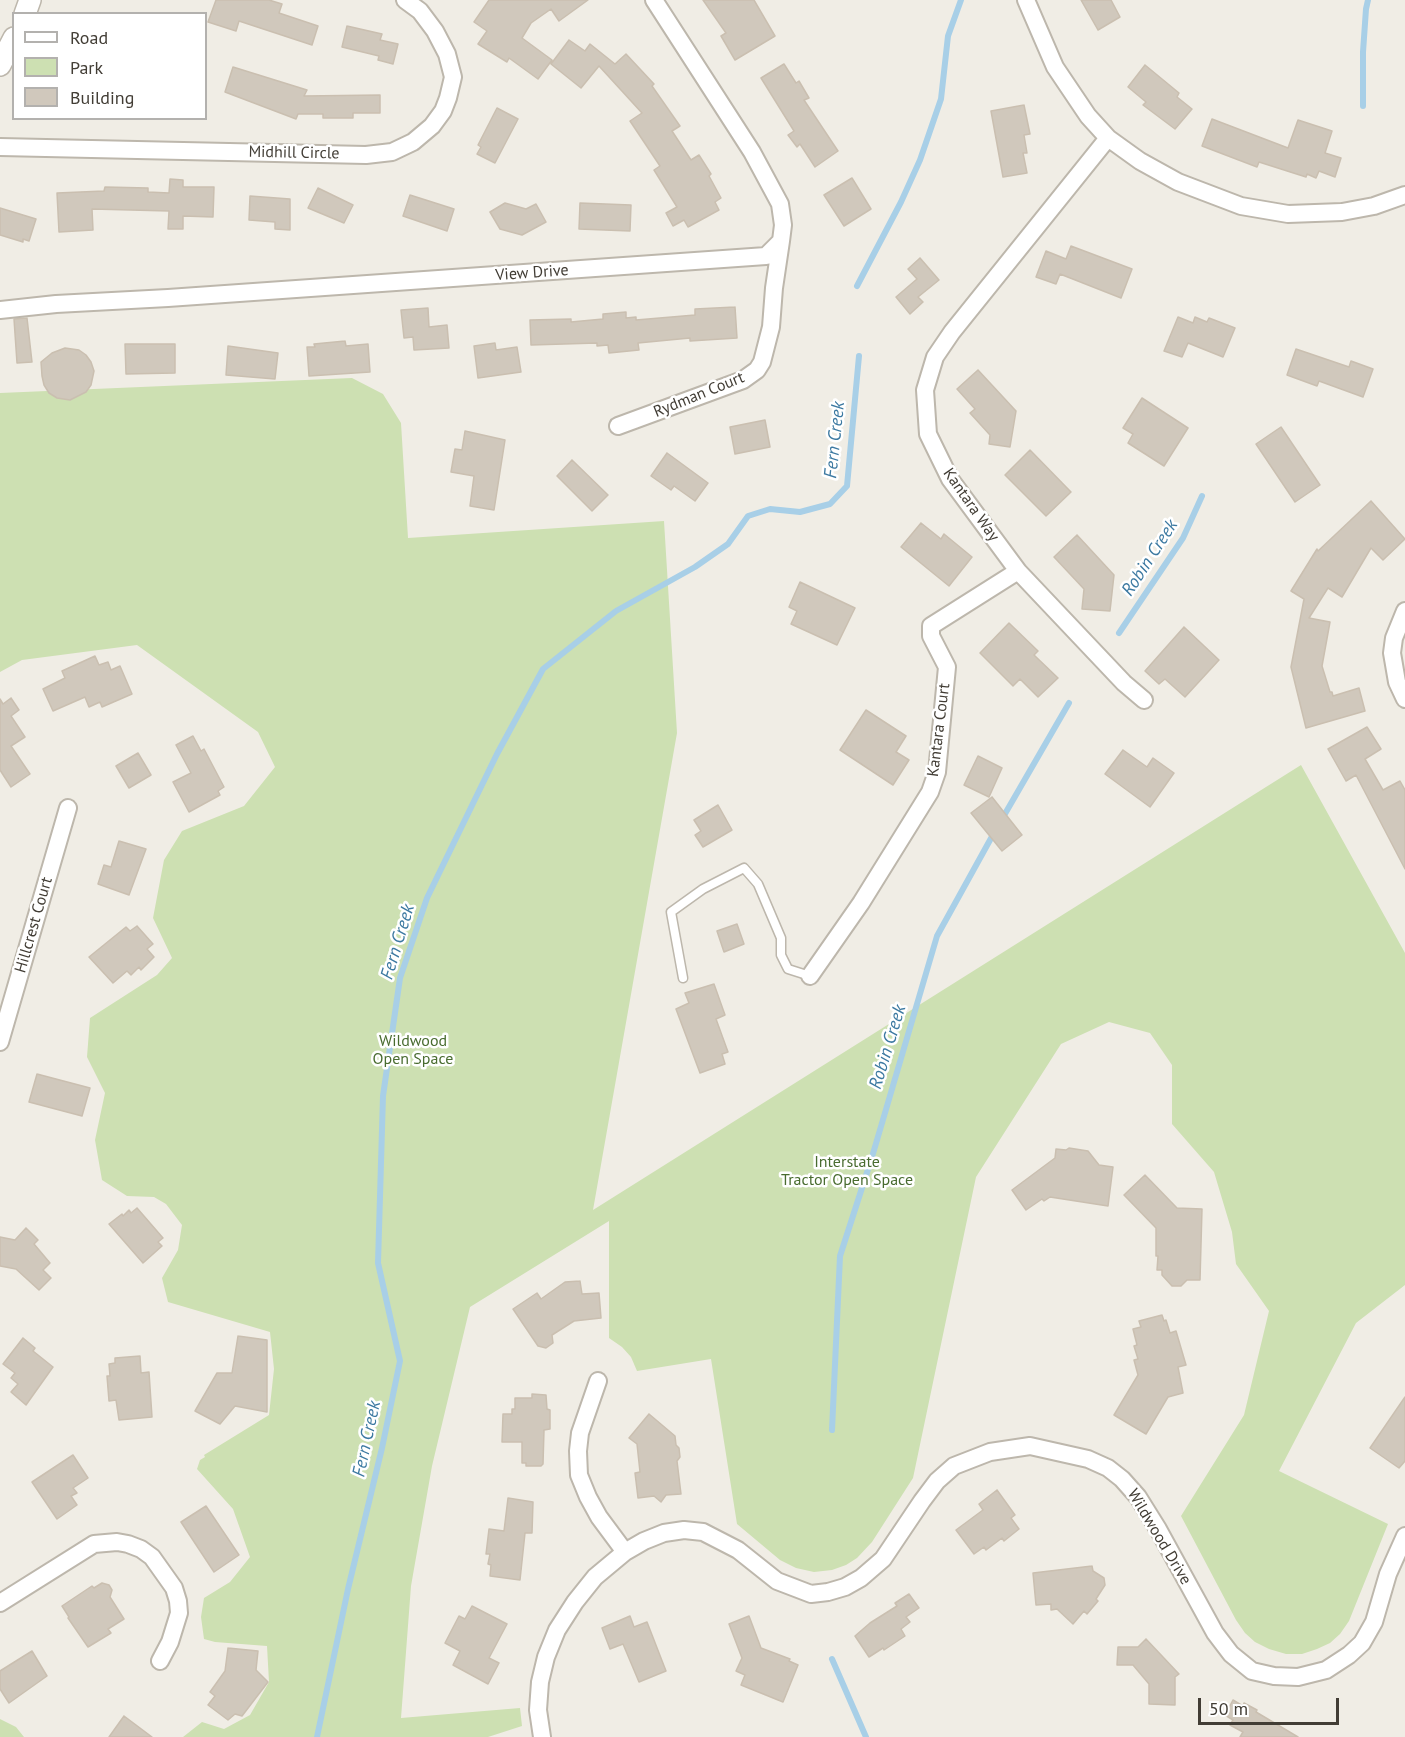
<!DOCTYPE html>
<style>
body{margin:0}
#map{position:relative;width:1405px;height:1737px;overflow:hidden;background:#f0ede5;font-family:"PT Sans",sans-serif}
canvas{display:block}
.legend{position:absolute;left:12px;top:12px;width:195px;height:108px;box-sizing:border-box;background:#fff;border:2px solid #b3b1ae;margin:0;padding:8px 10px;list-style:none;font-size:18px;color:#423d35}
.legend li{display:flex;align-items:center;gap:12px;height:30px}
.legend b{width:30px;border:2px solid #b3b1ae}
.scale{position:absolute;left:1198px;top:1698px;width:141px;height:27px;box-sizing:border-box;border:3px solid #423d35;border-top:0;padding-left:8px;font-size:18px;line-height:21px;white-space:nowrap;color:#423d35;-webkit-text-stroke:4px #fff;paint-order:stroke}
</style>
<div id="map">
<canvas width="1405" height="1737"></canvas>
<ul class="legend">
<li><b style="height:8px;background:#fff"></b>Road</li>
<li><b style="height:16px;background:#cde0b2"></b>Park</li>
<li><b style="height:16px;background:#d0c8bc"></b>Building</li>
</ul>
<div class="scale">50 m</div>
</div>
<script>
const ctx = document.querySelector('canvas').getContext('2d');
ctx.lineJoin = 'round';
function paint(path, color) { ctx.fillStyle = color; ctx.fill(path, 'evenodd'); }
const shape = rows => new Path2D(rows.map(r => 'M' + r).join(''));
function stroke(path, color, width, dash) { ctx.strokeStyle = color; ctx.lineWidth = width; ctx.lineCap = dash ? 'butt' : 'round'; ctx.setLineDash(dash || []); ctx.stroke(path); }
function label(font, color, halo, rows, align = 'center') {
  ctx.font = font + ' "PT Sans",sans-serif'; ctx.lineWidth = 5; ctx.setLineDash([]); ctx.textBaseline = 'middle'; ctx.strokeStyle = halo; ctx.fillStyle = color; for (const [text, x, y, turn = 0] of rows) {
    ctx.save(); ctx.translate(x, y); ctx.rotate((+turn || 0) * Math.PI / 180); ctx.textAlign = isNaN(turn) ? turn : align; if (halo) ctx.strokeText(text, 0, 0); ctx.fillText(text, 0, 0); ctx.restore();
  }
}
paint(shape([
 [352,378,383,394,401,423,408,538,664,521,677,733,593,1210,1301,765,1405,953,1405,1285,1356,1323,1279,1471,1388,1524,1349,1621,1340,1634,1330,1643,1317,1649,1302,1654,1286,1654,1269,1649,1255,1642,1245,1633,1236,1620,1181,1516,1244,1415,1269,1311,1236,1264,1232,1232,1214,1172,1172,1124,1172,1065,1150,1033,1109,1022,1061,1044,976,1177,913,1478,872,1542,857,1558,846,1565,832,1570,814,1572,796,1568,780,1560,737,1524,711,1359,637,1371,631,1357,622,1347,609,1338,609,1221,470,1307,432,1466,411,1586,401,1718,520,1708,522,1726,488,1737,183,1737,202,1722,224,1729,250,1715,269,1682,267,1646,215,1642,204,1639,201,1617,204,1598,230,1582,250,1557,233,1509,197,1469,200,1460,205,1457,204,1455,269,1415,274,1369,270,1332,168,1302,162,1278,178,1250,182,1225,166,1204,154,1197,127,1196,102,1180,95,1140,105,1093,87,1057,90,1018,157,975,172,958,153,918,164,860,182,831,244,806,275,767,258,732,137,645,22,660,0,672,0,393],
 [0,1719,16,1727,24,1737,0,1737]
]), '#cde0b2');
stroke(shape([
 [1363,106,1363,52,1366,9,1368,0],
 [857,286,901,202,920,160,941,99,948,36,961,0],
 [1119,633,1183,538,1202,496],
 [1002,819,1069,703],
 [832,1430,840,1256,872,1157,937,936,995,831],
 [832,1659,866,1737],
 [317,1737,348,1589,382,1448,400,1361,378,1263,383,1096,400,978,427,898,497,754,543,669,616,611,695,567,728,544,748,516,770,509,800,512,830,504,847,486,859,356]
]), '#a8cfe7', 6);
const building = shape([
 [216,0,269,0,282,4,279,13,318,26,312,45,239,21,236,31,208,22,216,0],
 [489,0,588,0,559,21,551,9,531,23,522,38,552,60,538,79,509,58,507,62,478,44,487,31,474,22,489,0],
 [703,0,754,0,775,36,735,60,721,36,726,33,703,0],
 [1081,0,1111,0,1120,17,1098,30,1081,0],
 [347,26,382,34,380,40,398,44,393,64,378,60,379,56,342,47,347,26],
 [569,40,585,51,590,44,615,64,626,54,654,84,652,86,680,126,672,131,691,160,699,155,711,174,709,176,721,198,715,202,719,210,688,227,684,220,673,226,666,213,677,207,654,170,660,166,630,121,642,113,599,66,581,88,551,64,569,40],
 [784,64,796,83,799,81,809,98,804,100,838,151,815,167,800,144,797,147,788,135,794,131,761,78,784,64],
 [1145,65,1179,93,1177,97,1192,109,1175,129,1143,105,1146,102,1128,87,1145,65],
 [233,67,307,90,304,96,380,95,380,113,353,113,353,118,323,118,323,114,298,114,296,119,225,92,233,67],
 [1024,105,1030,134,1024,135,1027,153,1023,153,1027,173,1003,177,991,111,1024,105],
 [497,108,518,119,495,163,477,154,481,147,478,145,497,108],
 [1212,119,1288,148,1298,120,1332,131,1325,153,1341,158,1335,177,1319,171,1316,178,1307,174,1306,177,1259,162,1257,167,1202,146,1212,119],
 [852,178,871,209,844,226,824,195,852,178],
 [170,179,183,180,183,187,214,187,213,217,183,216,183,229,168,229,169,211,92,209,93,230,59,232,57,193,104,191,105,187,148,188,148,192,169,193,170,179],
 [318,188,353,205,344,223,308,208,318,188],
 [410,195,454,209,447,231,403,216,410,195],
 [250,196,290,199,290,230,275,229,275,222,249,220,250,196],
 [505,203,526,209,536,204,546,222,522,235,500,229,490,212,505,203],
 [580,203,631,205,630,231,579,229,580,203],
 [0,208,36,219,29,241,23,239,23,242,0,235,0,208],
 [1071,246,1132,269,1121,298,1060,274,1056,284,1036,277,1046,251,1066,259,1071,246],
 [920,258,939,280,918,297,923,302,910,314,896,297,917,279,908,269,920,258],
 [735,307,737,338,690,341,690,338,638,343,639,350,609,353,608,345,597,346,597,343,531,345,530,320,571,319,571,322,603,319,603,314,626,312,626,318,636,317,636,320,695,315,695,309,735,307],
 [428,308,429,327,447,325,449,348,414,350,413,337,404,338,401,310,428,308],
 [1178,317,1193,323,1195,317,1207,322,1209,318,1235,328,1223,357,1188,343,1182,357,1164,351,1178,317],
 [27,318,32,362,17,363,14,319,27,318],
 [345,341,346,346,368,344,370,372,309,376,307,347,315,347,314,344,345,341],
 [495,343,496,350,517,347,521,372,478,378,474,346,495,343],
 [125,344,175,344,175,373,126,374,125,344],
 [228,346,278,353,275,379,226,375,228,346],
 [65,348,79,350,86,355,91,362,94,371,91,385,86,392,70,400,57,398,49,393,44,385,42,376,41,362,52,353,65,348],
 [1296,349,1349,367,1351,361,1373,369,1363,397,1319,381,1317,386,1287,375,1296,349],
 [978,370,1016,411,1010,447,989,444,990,435,970,413,975,409,957,389,978,370],
 [1142,398,1188,428,1164,466,1128,443,1133,434,1123,428,1142,398],
 [765,420,770,447,735,454,730,427,765,420],
 [1281,427,1320,485,1295,502,1256,444,1281,427],
 [465,431,505,440,494,510,470,506,474,476,451,472,455,449,462,450,465,431],
 [1030,450,1071,492,1046,516,1005,475,1030,450],
 [667,453,708,483,695,501,674,486,671,490,651,476,667,453],
 [572,460,608,495,592,511,557,476,572,460],
 [1371,501,1405,539,1383,560,1371,548,1342,597,1328,588,1309,618,1330,622,1322,666,1330,692,1332,692,1333,696,1359,688,1365,711,1306,728,1291,667,1304,599,1291,591,1317,549,1318,551,1371,501],
 [921,523,941,539,944,534,972,557,949,586,901,547,921,523],
 [1077,535,1114,575,1110,611,1082,609,1084,589,1054,557,1077,535],
 [800,582,855,608,837,645,791,624,797,611,789,607,800,582],
 [1009,623,1038,651,1034,655,1058,678,1038,697,1020,679,1013,686,980,653,1009,623],
 [1184,627,1219,660,1185,697,1165,679,1159,684,1145,671,1184,627],
 [95,656,99,665,108,662,111,670,120,666,132,694,102,707,100,702,89,707,85,697,53,711,43,689,65,678,62,671,95,656],
 [11,698,19,710,11,716,25,737,11,746,30,774,11,787,0,770,0,699,3,704,11,698],
 [866,710,906,736,896,752,909,760,893,785,840,750,866,710],
 [1367,727,1381,749,1365,759,1383,790,1400,781,1405,790,1405,869,1356,775,1346,781,1328,749,1367,727],
 [193,736,201,751,204,749,224,787,218,791,220,795,189,812,173,782,191,773,176,745,193,736],
 [1123,750,1147,767,1153,758,1174,773,1150,807,1105,774,1123,750],
 [138,753,151,775,129,788,116,766,138,753],
 [978,756,1002,768,989,797,964,785,978,756],
 [992,797,1022,835,1002,851,971,813,992,797],
 [718,805,732,830,703,847,695,835,701,831,694,820,718,805],
 [119,841,146,849,129,895,98,884,104,865,111,867,119,841],
 [737,924,744,944,724,952,717,931,737,924],
 [137,926,153,944,147,949,154,957,141,970,139,967,131,975,127,971,113,983,89,957,126,927,130,931,137,926],
 [714,984,725,1015,716,1019,728,1052,722,1054,725,1064,700,1073,676,1009,689,1003,685,993,714,984],
 [37,1074,90,1088,82,1116,29,1102,37,1074],
 [1069,1148,1088,1151,1099,1165,1113,1167,1108,1206,1050,1197,1044,1201,1042,1199,1026,1210,1012,1190,1055,1158,1056,1149,1066,1150,1069,1148],
 [1145,1175,1177,1208,1202,1209,1200,1280,1187,1280,1181,1286,1172,1286,1162,1275,1162,1270,1157,1270,1158,1256,1156,1256,1156,1228,1124,1195,1145,1175],
 [137,1208,163,1238,158,1242,162,1246,143,1263,109,1224,122,1214,123,1216,129,1210,131,1213,137,1208],
 [26,1228,38,1240,34,1244,50,1263,43,1270,51,1278,39,1290,16,1269,0,1266,0,1237,15,1240,26,1228],
 [580,1281,582,1294,599,1293,601,1318,574,1321,552,1335,553,1343,546,1348,538,1346,513,1309,537,1293,541,1299,565,1282,580,1281],
 [1162,1315,1164,1321,1166,1320,1170,1333,1176,1331,1186,1365,1178,1367,1183,1393,1168,1397,1146,1434,1114,1415,1138,1375,1134,1360,1138,1359,1134,1346,1137,1345,1133,1329,1141,1327,1139,1321,1162,1315],
 [238,1336,267,1340,267,1412,235,1406,220,1424,195,1411,217,1373,232,1373,238,1336],
 [23,1338,35,1348,33,1351,53,1367,26,1405,11,1392,18,1384,11,1378,15,1373,3,1364,23,1338],
 [140,1356,141,1373,149,1372,152,1417,119,1420,116,1400,109,1401,107,1376,110,1376,109,1364,115,1363,115,1358,140,1356],
 [532,1394,546,1395,547,1409,550,1410,550,1429,544,1430,543,1464,541,1466,526,1466,526,1463,522,1463,522,1442,502,1442,503,1414,512,1414,512,1409,515,1409,515,1398,532,1398,532,1394],
 [1405,1397,1405,1461,1399,1468,1370,1448,1405,1397],
 [649,1414,675,1436,676,1445,679,1448,680,1457,677,1461,681,1494,666,1495,661,1502,654,1496,638,1498,635,1473,640,1472,637,1444,629,1438,649,1414],
 [73,1455,88,1478,73,1488,77,1493,71,1496,77,1505,57,1519,32,1482,73,1455],
 [997,1490,1015,1515,1011,1518,1019,1529,1004,1541,1002,1538,986,1550,984,1547,974,1554,956,1530,983,1510,979,1504,997,1490],
 [508,1498,533,1502,532,1533,525,1533,520,1580,490,1576,491,1565,488,1564,490,1554,486,1554,489,1529,504,1531,508,1498],
 [206,1506,239,1555,214,1572,181,1522,206,1506],
 [1092,1566,1093,1571,1104,1578,1105,1585,1096,1599,1098,1601,1087,1614,1084,1611,1073,1624,1057,1609,1051,1610,1051,1604,1036,1605,1033,1573,1092,1566],
 [102,1583,109,1585,112,1590,110,1597,124,1619,108,1629,111,1633,88,1647,68,1618,69,1617,62,1606,92,1586,94,1588,102,1583],
 [909,1594,919,1608,906,1617,910,1622,901,1629,905,1636,884,1650,883,1648,869,1657,855,1636,870,1623,897,1606,895,1603,909,1594],
 [472,1606,507,1624,489,1658,499,1663,488,1684,453,1665,460,1651,445,1643,459,1616,465,1619,472,1606],
 [630,1616,634,1627,647,1622,666,1671,639,1682,623,1644,610,1649,602,1628,630,1616],
 [749,1616,761,1648,790,1659,789,1661,798,1665,783,1702,741,1685,745,1675,736,1671,742,1658,729,1624,749,1616],
 [1146,1639,1179,1674,1175,1677,1175,1705,1149,1704,1149,1684,1133,1665,1117,1665,1118,1647,1138,1647,1146,1639],
 [228,1648,258,1651,256,1670,268,1682,242,1716,235,1714,228,1720,208,1705,215,1696,210,1692,225,1671,228,1648],
 [32,1651,47,1676,9,1703,0,1689,0,1671,32,1651],
 [1233,1700,1243,1706,1244,1703,1257,1710,1256,1712,1298,1737,1240,1737,1243,1732,1230,1725,1233,1720,1225,1715,1233,1700],
 [124,1716,152,1737,109,1737,124,1716]
]);
paint(building, '#d0c8bc');
stroke(building, '#cabfb0', 1.5);
const service = shape([
 [683,978,671,912,703,889,744,868,758,884,781,938,781,955,788,969,810,976]
]);
const minor = shape([
 [1026,0,1055,67,1088,116,1108,138,1140,161,1178,182,1241,206,1288,214,1342,212,1374,206,1405,195],
 [1108,138,952,332,935,357,925,390,928,434,950,479,1018,571,1124,683,1144,700],
 [0,147,366,155,392,152,413,142,432,126,443,111,448,98,453,77,447,54,435,31,420,11,405,0],
 [0,310,56,304,168,298,766,256,781,241,783,225,780,204,752,152,654,0],
 [618,426,743,380,757,370,762,362,771,327,774,288,781,241],
 [1405,611,1394,638,1392,653,1397,682,1405,699],
 [810,976,861,903,930,792,937,772,947,667,931,636,931,626,1018,571],
 [0,1042,68,808],
 [598,1381,580,1433,578,1451,579,1475,588,1497,599,1517,625,1552],
 [0,1603,94,1544,117,1542,128,1544,141,1549,152,1557,174,1588,178,1601,179,1613,170,1642,160,1661],
 [542,1737,538,1710,540,1682,546,1657,557,1630,575,1602,595,1577,625,1552,644,1541,664,1533,684,1530,703,1532,738,1550,777,1581,811,1594,828,1592,845,1587,861,1578,883,1559,922,1501,937,1481,954,1466,990,1452,1030,1446,1088,1459,1108,1468,1122,1479,1138,1497,1158,1529,1215,1633,1231,1654,1252,1671,1274,1676,1298,1677,1326,1670,1349,1655,1362,1643,1374,1622,1388,1574,1405,1536]
]);
const tertiary = shape([
 [25,14,30,0],
 [0,65,14,38]
]);
stroke(service, '#bdb7ac', 11);
stroke(minor, '#bdb7ac', 20);
stroke(tertiary, '#bdb7ac', 24);
stroke(service, '#fff', 8);
stroke(minor, '#fff', 16);
stroke(tertiary, '#fff', 21);
label('16px', '#423d35', '#fff', [
 ["Midhill Circle",294,153,1],
 ["View Drive",532,273,-4],
 ["Rydman Court",699,395,-22],
 ["Kantara Way",971,505,55],
 ["Kantara Court",939,730,-83],
 ["Hillcrest Court",34,925,-74],
 ["Wildwood Drive",1159,1537,59]
]);
label('16px', '#496c30', '#fff', [
 ["Wildwood",413,1041],
 ["Open Space",413,1059],
 ["Interstate",847,1162],
 ["Tractor Open Space",847,1180]
]);
label('italic 18px', '#3c79a1', '#fff', [
 ["Fern Creek",835,440,-84],
 ["Robin Creek",1150,558,-57],
 ["Fern Creek",398,942,-73],
 ["Robin Creek",888,1047,-73],
 ["Fern Creek",367,1439,-78]
]);
</script>
